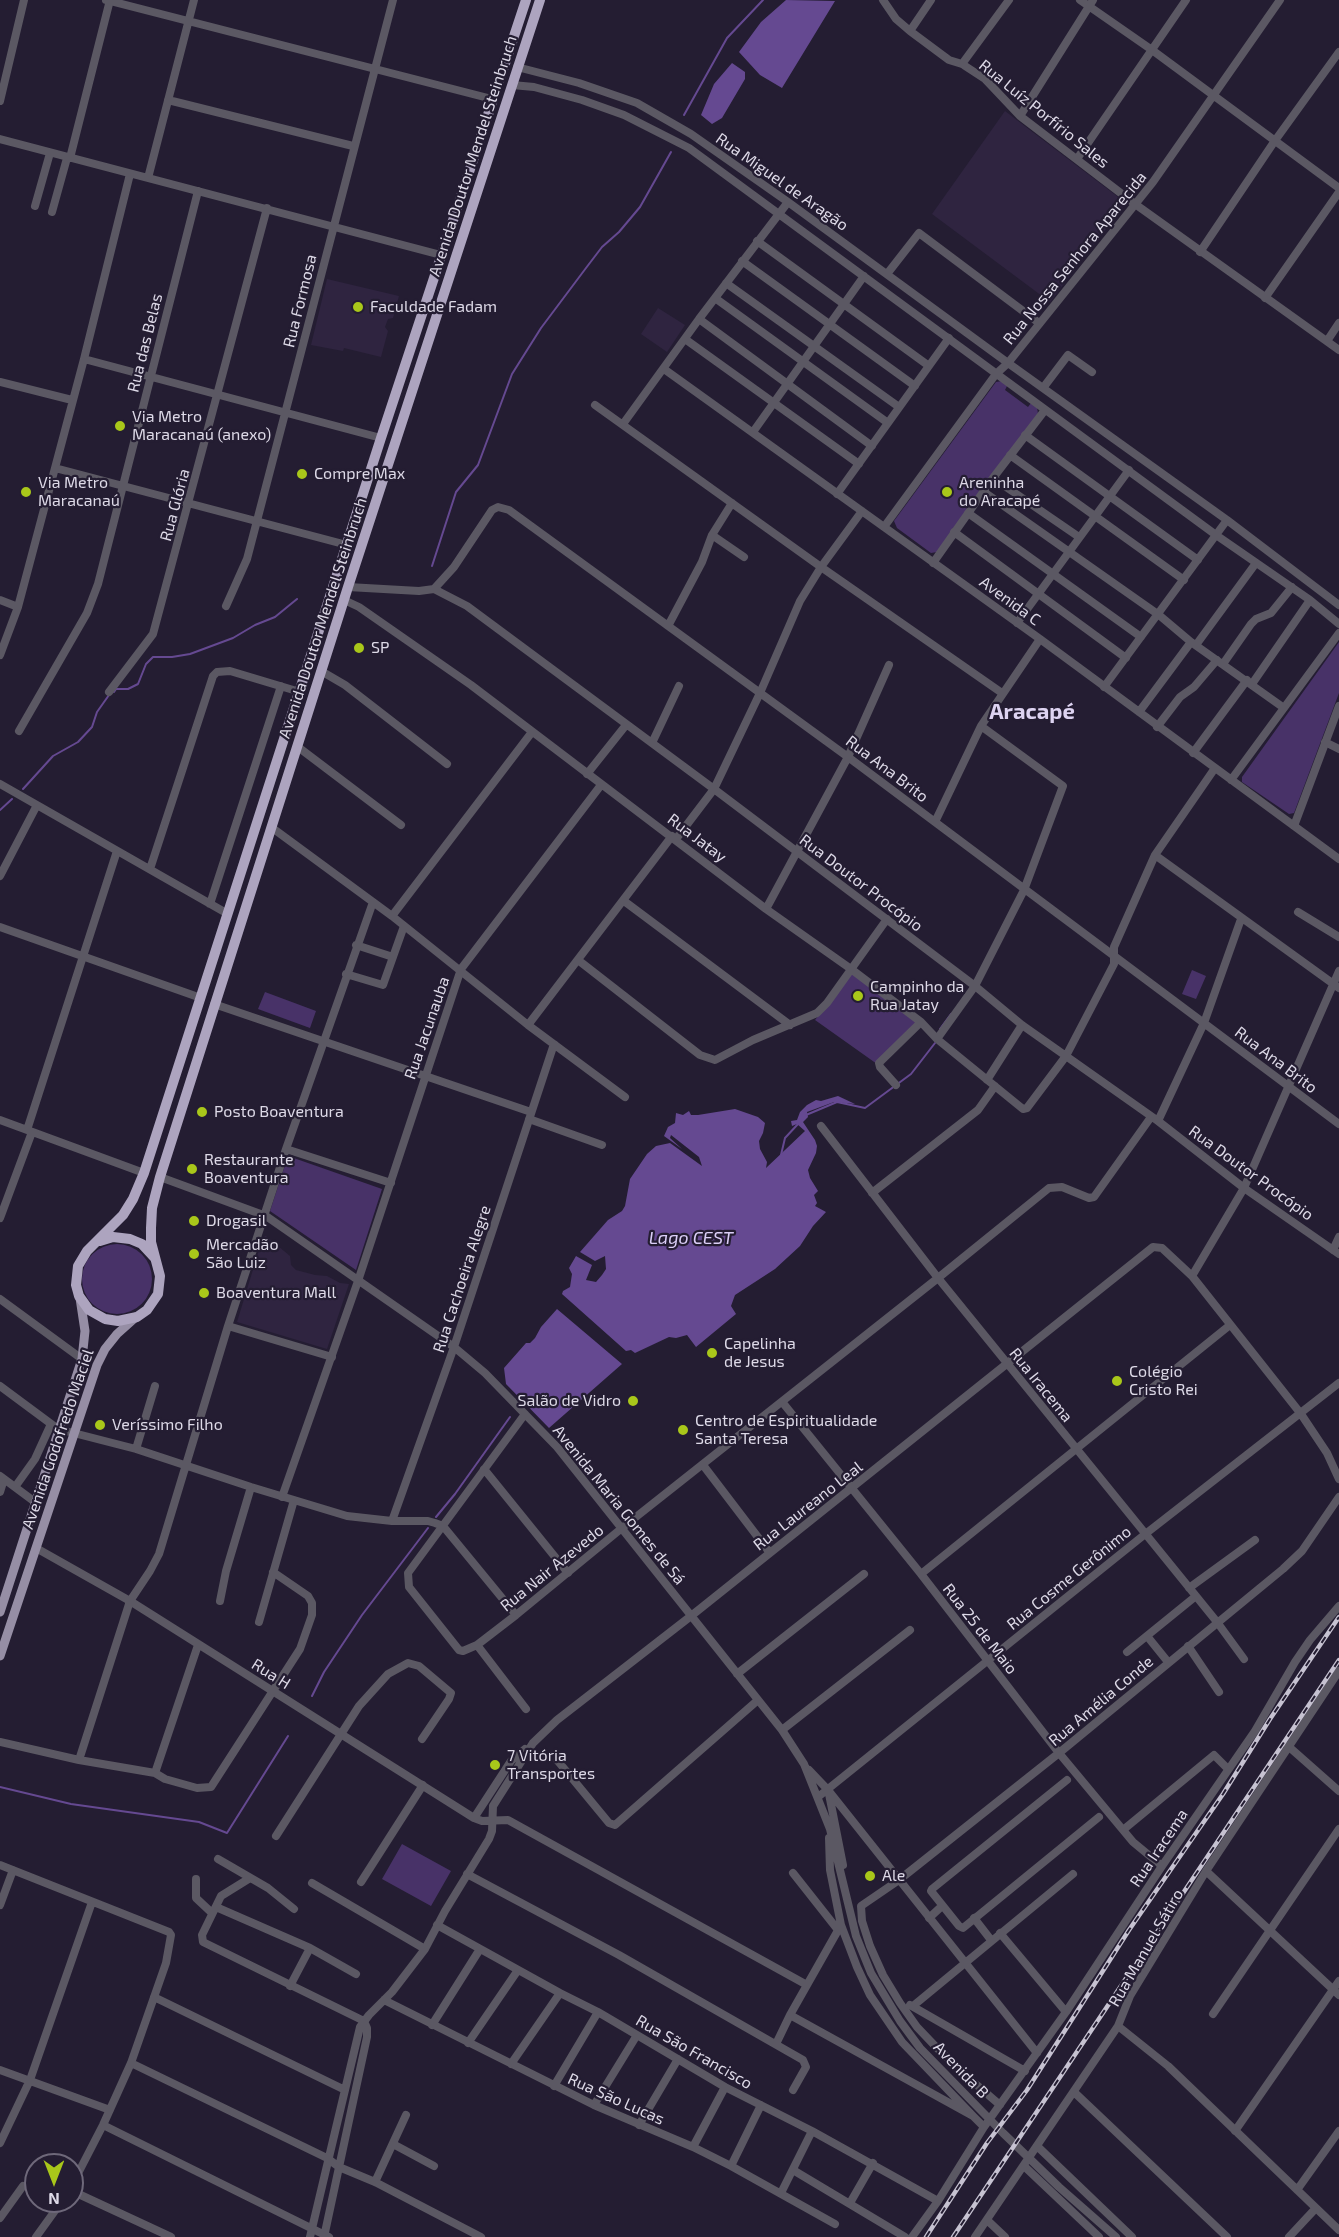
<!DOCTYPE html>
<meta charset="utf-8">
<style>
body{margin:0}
#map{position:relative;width:1339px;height:2237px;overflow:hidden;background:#241d32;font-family:"Exo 2",sans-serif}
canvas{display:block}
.north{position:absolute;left:24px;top:2153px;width:60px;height:60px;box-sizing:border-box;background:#241d32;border:2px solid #6e687a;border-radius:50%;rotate:180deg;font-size:16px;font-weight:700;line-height:24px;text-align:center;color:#ddd9e7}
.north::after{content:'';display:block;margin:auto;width:21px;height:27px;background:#a9c71a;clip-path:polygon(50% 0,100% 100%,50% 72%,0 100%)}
</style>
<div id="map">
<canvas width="1339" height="2237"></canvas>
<div class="north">N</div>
</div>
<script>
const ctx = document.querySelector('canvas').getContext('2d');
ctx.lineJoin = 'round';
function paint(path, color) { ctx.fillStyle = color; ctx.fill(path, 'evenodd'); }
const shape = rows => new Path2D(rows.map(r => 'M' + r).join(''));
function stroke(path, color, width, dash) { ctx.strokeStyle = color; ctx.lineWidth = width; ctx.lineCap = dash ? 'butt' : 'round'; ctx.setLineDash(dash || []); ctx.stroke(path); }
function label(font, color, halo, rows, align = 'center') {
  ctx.font = font + ' "Exo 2",sans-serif'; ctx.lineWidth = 4.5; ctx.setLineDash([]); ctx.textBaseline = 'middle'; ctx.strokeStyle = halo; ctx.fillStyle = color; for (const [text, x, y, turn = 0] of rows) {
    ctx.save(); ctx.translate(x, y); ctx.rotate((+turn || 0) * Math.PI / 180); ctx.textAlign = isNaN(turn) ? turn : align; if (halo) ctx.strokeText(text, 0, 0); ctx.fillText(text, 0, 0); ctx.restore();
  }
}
paint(shape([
 [1005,111,1126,203,1050,302,932,214],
 [327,279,399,296,393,318,388,319,385,327,388,331,381,357,344,348,343,351,311,345],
 [658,308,685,325,667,352,641,334],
 [266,1236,290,1256,291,1265,296,1270,315,1275,327,1276,340,1283,349,1284,327,1349,237,1322,263,1237]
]), '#2f2440');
paint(shape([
 [1002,381,1007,386,1005,390,1028,407,1031,403,1037,407,1038,414,937,552,931,553,897,528,894,521,996,382],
 [1339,642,1339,693,1294,813,1289,814,1242,782,1242,777],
 [1192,970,1206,976,1196,999,1182,994],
 [852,973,918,1023,877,1064,815,1020],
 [265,992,316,1011,310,1028,258,1009],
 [288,1156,382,1189,356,1270,270,1211],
 '82 1279a35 35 0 1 1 70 0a35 35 0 1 1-70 0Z',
 [402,1844,451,1871,431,1906,382,1879]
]), '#483268');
paint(shape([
 [786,0,835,1,782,88,760,75,739,52,761,22],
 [732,63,745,72,745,79,722,118,712,124,701,115,714,84],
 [838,1096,855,1104,834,1102,807,1112,808,1117,803,1122,815,1140,817,1146,816,1153,808,1170,810,1178,818,1191,814,1195,817,1203,815,1206,826,1212,813,1226,800,1246,775,1269,735,1295,731,1306,736,1314,696,1347,687,1335,676,1338,669,1337,635,1353,631,1350,626,1351,562,1294,563,1291,570,1287,572,1274,569,1268,576,1256,592,1265,586,1280,596,1282,602,1275,606,1269,605,1256,595,1261,580,1252,608,1220,622,1211,625,1206,630,1179,647,1154,656,1146,670,1143,702,1166,699,1157,671,1135,670,1138,682,1149,664,1136,668,1127,675,1123,676,1113,683,1115,689,1111,691,1115,698,1115,735,1109,758,1117,765,1123,763,1133,759,1141,760,1149,767,1162,766,1168,805,1131,797,1124,792,1126,791,1121,797,1120,800,1112,807,1105,816,1100,821,1101],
 [557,1309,622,1364,549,1428,506,1384,504,1368,526,1343,530,1343,535,1338,541,1327]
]), '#654991');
stroke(shape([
 [684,115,727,38,763,0],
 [432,566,456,492,478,465,512,374,541,328,586,268,602,247,619,232,640,207,671,152],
 [114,692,116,689,128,689,138,684,146,664,153,657,172,657,190,654,233,638,255,625,275,617,297,599],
 [23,789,53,756,78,742,92,727,97,712,109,695],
 [0,810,12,799],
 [940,1029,951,1014],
 [806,1115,837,1102,865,1108,911,1074,935,1043],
 [781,1155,785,1138,798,1124],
 [436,1517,455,1494,510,1417],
 [312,1696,324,1672,362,1615,428,1528],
 [0,1787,71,1804,199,1822,227,1833,288,1736]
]), '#654991', 2);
stroke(shape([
 [106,0,492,99],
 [883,0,896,19,910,31,949,60,962,64,985,79,1020,116,1135,204,1339,350],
 [1080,0,1152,50,1339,188],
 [910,31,931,0],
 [962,64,1009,0],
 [517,67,579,83,637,103,691,134,788,202,1008,363,1227,520,1339,605],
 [512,85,534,87,582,100,624,115,689,148,1216,535,1310,600,1339,624],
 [168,100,353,146],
 [0,101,24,0],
 [1020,116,1093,0],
 [0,139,441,255],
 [70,158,110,0],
 [1077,159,1186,0],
 [148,178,194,0],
 [35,206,50,153],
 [52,212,67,158],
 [757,241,929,366],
 [1200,252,1274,142,1339,52],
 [742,261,915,386],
 [887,274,919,233,1039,323],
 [726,283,899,407],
 [715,298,888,423],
 [1265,298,1339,192],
 [699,319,872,446],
 [685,339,859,464],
 [1327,341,1339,323],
 [84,359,381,438],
 [664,369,1040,639,1339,859],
 [0,382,72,400],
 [1043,388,1068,355,1092,372],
 [595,405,821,567,1002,693],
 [623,424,699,319,788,202],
 [753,432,864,276],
 [1025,435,1198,560],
 [1010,455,1184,580],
 [55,468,347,545],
 [993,478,1079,537],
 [984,492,1159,615,1191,642,1284,708],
 [837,494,949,338],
 [968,513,1141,637],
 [884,527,996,374,1008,363,1153,182,1280,0],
 [954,532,1126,658],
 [712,535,744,557],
 [933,563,993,478,1045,410],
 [348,587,419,591,434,589,467,606,714,789,975,986,1022,1025,1158,1121,1244,1188,1339,1254],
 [434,589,454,567,492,510,498,507,509,510,848,757,1339,1124],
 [0,600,18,607],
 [344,600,359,607,471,685,766,909,851,969,921,1022,937,1039,1023,1109,1027,1108,1066,1056,1114,964,1114,947,1155,855,1215,768],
 [226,606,247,559,393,0],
 [1017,623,1129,470],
 [668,626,702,562,712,535,732,503],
 [1196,645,1256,563],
 [0,655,18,607,84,359,130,174],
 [1223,664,1251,624,1256,619,1271,613,1292,587],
 [321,671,345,685,447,764],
 [1252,684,1310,600],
 [1104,687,1227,520],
 [109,692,153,634,267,208],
 [1139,712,1191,642],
 [1157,727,1180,697,1194,687,1217,660],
 [19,731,87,613,98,584,198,191],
 [1325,742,1339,749],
 [652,743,679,686],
 [298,747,401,825],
 [1193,753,1247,680],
 [587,774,626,725],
 [1231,780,1339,633],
 [0,784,228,914],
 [935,822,981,726,1040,639],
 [1294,826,1339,706],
 [271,827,392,916,528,1025,625,1097],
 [676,839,714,789,760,693,800,601,821,567,862,511],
 [1155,855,1339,988],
 [150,869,213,676,217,672,230,671,300,692],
 [0,876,37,805],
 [624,901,790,1025],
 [210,904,281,686],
 [766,909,848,757,889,665],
 [1298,912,1339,937],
 [392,916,532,732],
 [0,927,201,998],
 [356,945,393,957],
 [578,960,700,1055,715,1060,753,1040,817,1013,827,1003,887,919],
 [346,974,383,985,404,926],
 [214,1004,531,1112],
 [528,1025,672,836],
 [937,1039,975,986,1024,890,1063,786,981,726],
 [987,1080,1022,1025],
 [896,1085,880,1067,879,1063,921,1022],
 [529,1119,602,1145],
 [0,1120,144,1173],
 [1158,1121,1204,1023,1241,919],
 [821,1126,938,1278,1217,1622,1244,1659],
 [27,1130,117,851],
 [286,1149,391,1183],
 [160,1177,266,1216,454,1347,485,1373,557,1447,782,1730,804,1764,830,1829,856,1936,871,1973,900,2021,920,2048,1003,2133,1059,2187,1116,2237],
 [872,1193,978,1110,995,1086],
 [0,1218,32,1132],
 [1333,1250,1339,1237],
 [1192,1276,1244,1188,1339,971],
 [0,1299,82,1359],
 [228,1326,332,1357],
 [0,1386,58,1429,136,1449,251,1487,347,1516,392,1521,428,1521,435,1523,443,1526,516,1615],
 [783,1403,921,1574,1059,1753,1133,1842,1162,1866],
 [525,1414,408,1573,409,1587,459,1650,463,1651,477,1645,516,1615,622,1528,938,1278,1049,1188,1062,1187,1089,1198,1094,1197,1151,1117],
 [136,1449,155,1386],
 [703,1465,770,1553],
 [484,1469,568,1573],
 [0,1476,35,1502],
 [15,1487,35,1459,51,1424],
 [0,1492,4,1479],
 [282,1497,358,1281,461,969,601,785],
 [392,1521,454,1347,554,1044],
 [36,1548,130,1601,474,1818,482,1821,508,1820,807,1985],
 [921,1574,1230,1325],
 [1189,1588,1255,1540],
 [220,1601,226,1571,251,1487],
 [259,1622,294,1500],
 [1147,1636,1168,1662],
 [477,1645,526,1709],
 [1188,1646,1219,1692],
 [1127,1652,1196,1596],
 [737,1674,864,1574],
 [782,1730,910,1630],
 [0,1742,79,1760,155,1773,165,1779,197,1788,211,1787,300,1649,312,1615,312,1603,308,1596,273,1572],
 [1288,1746,1339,1791],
 [79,1760,130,1601,150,1571,159,1554,228,1326,286,1149,373,902],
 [557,1760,609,1823,615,1825,758,1700],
 [809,1770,828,1790,1037,2053],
 [155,1773,198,1645],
 [1067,1780,932,1889,931,1891,959,1926,963,1928,1099,1817],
 [829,1794,843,1865],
 [818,1797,1144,1535,1339,1383],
 [474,1818,511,1761,525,1749],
 [1123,1830,1214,1755,1228,1769],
 [276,1836,359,1706,388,1674,408,1663,419,1666,451,1693,449,1699,422,1739],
 [829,1838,830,1870,841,1925,857,1967,870,1995,902,2042,973,2116],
 [218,1859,268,1888,294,1909],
 [0,1865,169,1932,171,1935,166,1963,131,2063,103,2125,72,2185],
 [1206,1871,1339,1995],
 [793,1873,838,1930],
 [467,1874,619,1955,803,2060,806,2067,793,2090],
 [250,1878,221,1896,202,1935,203,1942,364,2021],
 [196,1879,196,1898,212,1913],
 [361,1882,423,1785],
 [312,1883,425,1949],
 [0,1905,13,1870],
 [216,1907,310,1948,356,1974],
 [929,1918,942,1906],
 [974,1918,991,1940],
 [437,1925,560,1993,598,2012,725,2087,812,2131,938,2201],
 [1000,1933,1066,2012],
 [290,1986,310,1948],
 [154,1997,345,2090],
 [384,2000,594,2105,693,2147,731,2166,835,2224],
 [910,2005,1025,2071],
 [913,2006,1073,1874],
 [1213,2014,1339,1829],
 [790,2015,973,2116,984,2127],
 [432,2025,480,1949],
 [1118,2026,1168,2066,1339,2230],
 [468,2043,518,1970],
 [776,2044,790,2015,841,1925],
 [131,2063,327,2158,339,2167,375,2182,481,2237],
 [511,2064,560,1993],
 [0,2070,110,2110],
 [554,2086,598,2012],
 [1074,2092,1227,2237],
 [594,2105,637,2035],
 [1000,2105,971,2080,937,2048,917,2027,900,2003,883,1975,870,1946,862,1921,861,1906,899,1880,1059,1753,1283,1569,1302,1551,1339,1497],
 [103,2125,329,2237],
 [639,2125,678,2059],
 [1235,2131,1339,1981],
 [0,2143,30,2080,92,1902],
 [393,2144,434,2166],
 [1037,2146,1132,2237],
 [693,2147,725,2087],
 [731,2166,761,2105],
 [1024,2166,1099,2237],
 [793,2170,905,2237],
 [375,2182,406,2115],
 [1297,2190,1339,2131],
 [72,2191,171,2237],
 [781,2193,812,2131],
 [850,2203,873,2163],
 [0,2218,23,2186],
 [987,2220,1005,2237],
 [36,2237,62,2201],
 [310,2237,360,2027,369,2015,392,1992,425,1949,445,1911,489,1839,492,1831,493,1806,533,1743,557,1720,691,1616,1153,1247,1162,1248,1192,1276,1301,1414,1327,1453,1339,1479],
 [324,2237,367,2037,367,2028,364,2021],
 [912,2237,938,2201,984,2127,1066,2012,1162,1866,1255,1731,1295,1662,1310,1640,1339,1606],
 [975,2237,1118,2026,1130,1996,1206,1871,1339,1671],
 [1289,2237,1316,2208]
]), '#5b5863', 8);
stroke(shape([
 [0,1612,82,1359,85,1331,80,1298],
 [0,1656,97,1365,105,1349,117,1334,136,1317]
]), '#968ea5', 9);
stroke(shape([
 [526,0,381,438,144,1173,133,1199,123,1215,87,1251,78,1266,76,1285,79,1296,89,1310,105,1319,118,1321,137,1317,147,1310,158,1294,160,1276,151,1242,151,1228,152,1208,160,1177,348,587,540,0],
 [100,1241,113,1237,130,1239,142,1244,155,1258]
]), '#ada4bf', 10);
const rail = shape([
 [926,2237,987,2143,1027,2090,1129,1930,1223,1794,1270,1719,1339,1617],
 [953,2237,1339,1660]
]);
stroke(rail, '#c6c2d1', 4.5);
stroke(rail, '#241d32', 2, [7]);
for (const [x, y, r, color] of [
 [358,307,6,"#a9c71a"],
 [120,426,6,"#a9c71a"],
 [302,474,6,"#a9c71a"],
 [26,492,6,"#a9c71a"],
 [947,492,6,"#a9c71a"],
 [359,648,6,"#a9c71a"],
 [858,996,6,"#a9c71a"],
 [202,1112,6,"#a9c71a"],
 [192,1169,6,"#a9c71a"],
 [194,1221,6,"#a9c71a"],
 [194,1254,6,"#a9c71a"],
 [204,1293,6,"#a9c71a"],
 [712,1353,6,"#a9c71a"],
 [1117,1381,6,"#a9c71a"],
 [633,1401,6,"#a9c71a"],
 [100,1425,6,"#a9c71a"],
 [683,1430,6,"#a9c71a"],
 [495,1765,6,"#a9c71a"],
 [870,1876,6,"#a9c71a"]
]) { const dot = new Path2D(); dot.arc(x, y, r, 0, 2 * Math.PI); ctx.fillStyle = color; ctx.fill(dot); stroke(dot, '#241d32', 2); }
label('16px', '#ddd9e7', '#241d32', [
 ["Rua Luíz Porfírio Sales",1044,114,39],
 ["Avenida Doutor Mendel Steinbruch",473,156,-72],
 ["Rua Miguel de Aragão",782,182,35],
 ["Rua Nossa Senhora Aparecida",1075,258,-51],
 ["Rua Formosa",300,301,-76],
 ["Rua das Belas",145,343,-76],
 ["Rua Glória",175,505,-75],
 ["Avenida C",1010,601,36],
 ["Avenida Doutor Mendel Steinbruch",323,618,-72],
 ["Rua Ana Brito",887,769,37],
 ["Rua Jatay",697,838,37],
 ["Rua Doutor Procópio",861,883,37],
 ["Rua Jacunauba",427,1028,-71],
 ["Rua Ana Brito",1276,1060,37],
 ["Rua Doutor Procópio",1251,1173,36],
 ["Rua Cachoeira Alegre",462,1279,-72],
 ["Rua Iracema",1041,1385,51],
 ["Avenida Godofredo Maciel",58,1439,-71],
 ["Avenida Maria Gomes de Sá",619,1505,51],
 ["Rua Laureano Leal",808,1506,-38],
 ["Rua Nair Azevedo",552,1568,-39],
 ["Rua Cosme Gerônimo",1069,1578,-39],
 ["Rua 25 de Maio",980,1629,52],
 ["Rua H",271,1674,32],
 ["Rua Amélia Conde",1101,1701,-40],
 ["Rua Iracema",1159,1848,-56],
 ["Rua Manuel Sátiro",1146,1948,-60],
 ["Rua São Francisco",694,2052,30],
 ["Avenida B",961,2070,46],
 ["Rua São Lucas",616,2099,24]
]);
label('16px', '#ddd9e7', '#241d32', [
 ["Faculdade Fadam",370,307],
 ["Via Metro",132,417],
 ["Maracanaú (anexo)",132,435],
 ["Compre Max",314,474],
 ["Via Metro",38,483],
 ["Maracanaú",38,501],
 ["Areninha",959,483],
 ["do Aracapé",959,501],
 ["SP",371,648],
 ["Campinho da",870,987],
 ["Rua Jatay",870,1005],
 ["Posto Boaventura",214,1112],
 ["Restaurante",204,1160],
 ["Boaventura",204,1178],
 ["Drogasil",206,1221],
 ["Mercadão",206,1245],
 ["São Luiz",206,1263],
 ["Boaventura Mall",216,1293],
 ["Capelinha",724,1344],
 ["de Jesus",724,1362],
 ["Colégio",1129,1372],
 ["Cristo Rei",1129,1390],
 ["Salão de Vidro",621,1401,"right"],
 ["Centro de Espiritualidade",695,1421],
 ["Santa Teresa",695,1439],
 ["Veríssimo Filho",112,1425],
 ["7 Vitória",507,1756],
 ["Transportes",507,1774],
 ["Ale",882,1876]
], 'left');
label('italic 18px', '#dbcef7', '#241d32', [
 ["Lago CEST",691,1238]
]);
label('bold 22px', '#ddd3f1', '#241d32', [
 ["Aracapé",1032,712]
]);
</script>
